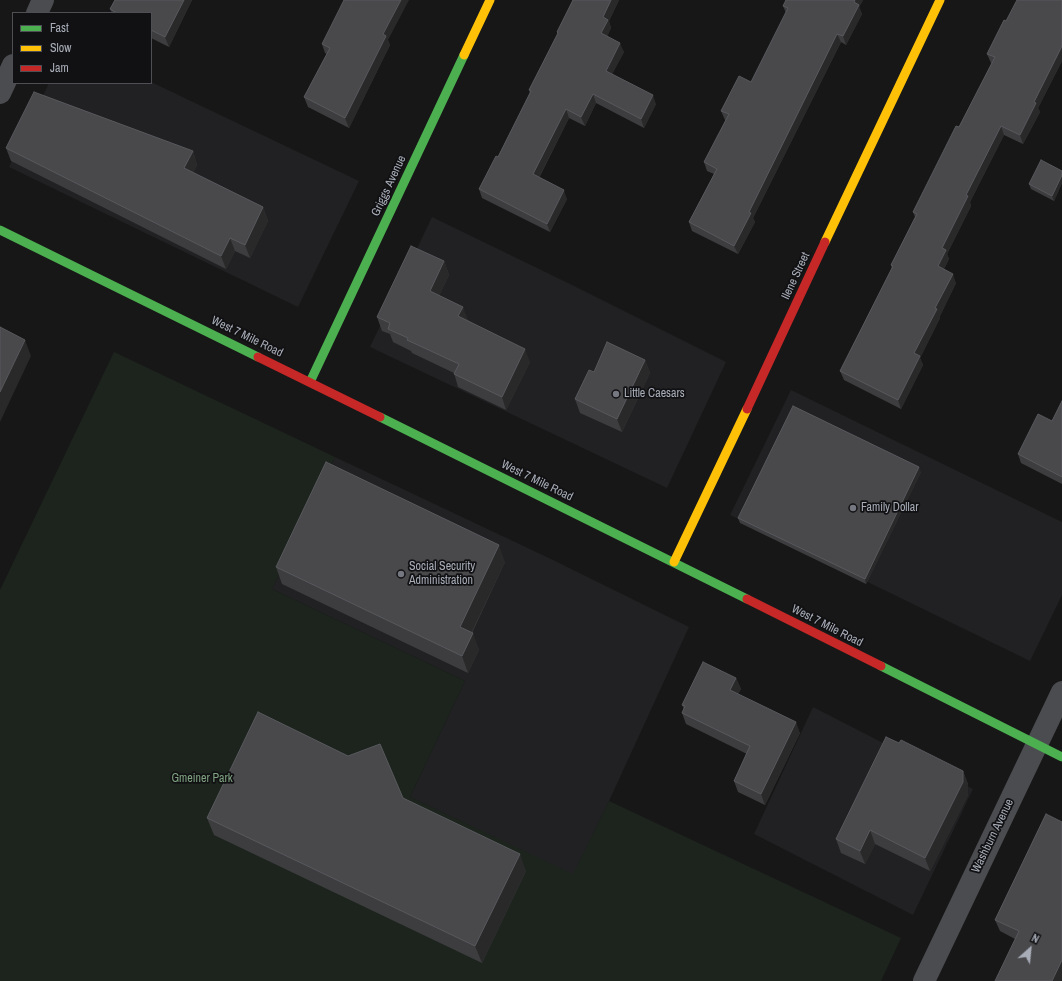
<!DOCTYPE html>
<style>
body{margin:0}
#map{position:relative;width:1062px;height:981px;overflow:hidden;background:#171717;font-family:"Archivo Narrow",sans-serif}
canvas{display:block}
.legend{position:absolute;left:12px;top:12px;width:140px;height:72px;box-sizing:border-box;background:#111113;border:1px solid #4d4f55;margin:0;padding:5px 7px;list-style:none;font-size:12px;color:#a8adb8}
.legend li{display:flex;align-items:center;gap:8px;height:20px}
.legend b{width:20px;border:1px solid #4d4f55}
.north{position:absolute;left:1010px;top:929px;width:40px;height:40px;-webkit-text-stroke:3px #111113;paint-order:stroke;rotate:27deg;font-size:11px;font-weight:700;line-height:16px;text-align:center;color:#a8adb8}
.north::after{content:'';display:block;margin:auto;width:14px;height:18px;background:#a8adb8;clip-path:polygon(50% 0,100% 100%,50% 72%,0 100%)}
</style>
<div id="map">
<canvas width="1062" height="981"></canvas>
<ul class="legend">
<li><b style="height:5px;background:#4caf50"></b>Fast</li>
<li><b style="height:5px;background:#ffc107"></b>Slow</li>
<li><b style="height:5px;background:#c62828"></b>Jam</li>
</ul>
<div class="north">N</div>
</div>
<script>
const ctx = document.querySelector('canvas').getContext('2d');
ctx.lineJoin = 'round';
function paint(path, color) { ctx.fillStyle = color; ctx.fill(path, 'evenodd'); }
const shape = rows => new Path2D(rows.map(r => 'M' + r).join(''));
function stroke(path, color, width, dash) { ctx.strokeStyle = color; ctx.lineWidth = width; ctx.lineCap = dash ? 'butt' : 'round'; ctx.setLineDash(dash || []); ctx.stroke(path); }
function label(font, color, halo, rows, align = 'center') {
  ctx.font = font + ' "Archivo Narrow",sans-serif'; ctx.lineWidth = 3.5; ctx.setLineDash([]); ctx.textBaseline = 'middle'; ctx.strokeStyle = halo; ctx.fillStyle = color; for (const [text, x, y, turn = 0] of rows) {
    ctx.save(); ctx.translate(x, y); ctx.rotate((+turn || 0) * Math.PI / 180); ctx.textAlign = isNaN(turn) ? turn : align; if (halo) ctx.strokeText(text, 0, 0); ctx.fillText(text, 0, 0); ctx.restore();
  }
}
paint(shape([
 [151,82,359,181,298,307,9,167,49,83,151,83],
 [432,217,568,283,726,362,667,488,370,347],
 [791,390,1062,522,1062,595,1030,661,730,515],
 [335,457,551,559,689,627,609,801,573,875,410,797,465,681,272,589],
 [813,707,973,789,913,915,754,834]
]), '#212123');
paint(shape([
 [114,352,335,457,272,589,465,681,410,797,573,874,609,801,901,938,881,981,0,981,0,590]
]), '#1d241e');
stroke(shape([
 [37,13,43,0],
 [0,93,13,65],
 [924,981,1062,692]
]), '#4b4c50', 22);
stroke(shape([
 [0,230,258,357],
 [310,382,464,55],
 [380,417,747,599],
 [881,666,1062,757]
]), '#4caf50', 9);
stroke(shape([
 [464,55,490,0],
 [825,242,940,0],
 [674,562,747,409]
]), '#ffc107', 9);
stroke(shape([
 [258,357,380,417],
 [747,409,825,242],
 [747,599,881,666]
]), '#c62828', 9);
paint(shape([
 [115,0,192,0,169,47,151,38,151,13,112,13,110,9],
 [573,0,619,0,609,21,611,28,607,36,624,52,612,74,656,104,644,128,596,103,585,126,569,118,539,178,567,199,550,232,482,198,479,189,498,157,530,93,529,90,558,35,557,32],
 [786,0,863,0,859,7,862,14,846,45,841,42,753,218,755,222,738,254,692,231,689,222,714,174,707,171,704,162,726,120,725,120,721,111,751,82,786,13,783,6],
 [1062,0,1062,61,1038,108,1040,112,1023,144,1004,135,970,202,971,206,947,254,949,259,944,269,956,283,940,316,940,318,920,358,923,365,901,409,844,380,840,371,892,269,891,265,915,217,913,212,959,127,992,63,991,63,987,54,1006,21],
 [388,40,390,45,349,128,308,107,304,97,327,54,325,53,322,44],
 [6,148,193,151,197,165,193,173,263,207,268,221,250,258,235,251,226,269,11,161],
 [1062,171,1062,183,1054,201,1031,189,1029,184],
 [444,261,449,275,439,296,468,320,467,320,530,362,506,410,458,387,454,373,412,353,411,351,393,342,390,334,382,331,377,317],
 [645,360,650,373,622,432,580,413,575,399,594,372],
 [1062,401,1062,484,1021,463,1018,454,1052,421],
 [921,472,866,584,740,523,738,518],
 [505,562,472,633,479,650,468,673,282,584,276,567],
 [736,678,741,689,738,694,800,733,765,805,738,792,734,781,747,754,686,724,682,713,684,709,682,705],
 [899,743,963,771,968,784,968,795,930,871,875,844,865,864,841,853,836,839],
 [403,798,526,871,482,963,214,835,207,818],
 [1046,814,1061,981,1015,939,1000,931,995,920]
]), '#3d3d3f');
paint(shape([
 [184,0,192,0,169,47,165,37],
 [401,0,409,0,388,40,390,45,349,128,345,118,383,34],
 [611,0,619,0,609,21,611,28,605,42,601,33,603,17],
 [855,0,863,0,859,7,862,14,846,45,843,36],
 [837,34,841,42,753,218,755,222,738,254,734,246,749,212],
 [620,43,624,52,609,80,606,71],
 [1062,46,1062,61,1038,108,1040,112,1023,144,1020,135,1034,102],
 [593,94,596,103,585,126,581,117],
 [653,95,656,104,644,128,641,119],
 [566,109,569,118,536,183,533,174],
 [1001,126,1004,135,970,202,971,206,947,254,949,259,941,275,938,266,942,248,966,195],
 [193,151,197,165,189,182,184,168],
 [1062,175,1062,183,1054,201,1052,196],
 [564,190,567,199,550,232,547,224],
 [263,207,268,221,250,258,245,245],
 [230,238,235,251,226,269,221,256],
 [444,261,449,275,435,305,430,291],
 [953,274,956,283,940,316,940,318,920,358,923,365,901,409,898,400,914,353,935,308],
 [463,307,468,320,463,329,458,316],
 [25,340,31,356,0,422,0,392],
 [525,349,530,362,506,410,502,397],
 [645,360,650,373,622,432,617,419],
 [919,467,921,472,866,584,865,579],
 [499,545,505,562,466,644,460,627],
 [473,633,479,650,468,673,462,656],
 [736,678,741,689,734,702,730,690],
 [796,722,800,733,765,805,761,794],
 [963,771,968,784,968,795,930,871,925,858],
 [870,830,875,844,865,864,860,851],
 [520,854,526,871,482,963,475,946],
 [1062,960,1062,980,1061,981,1052,981]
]), '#29292a');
const building = shape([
 [115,0,184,0,165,37,151,30,151,13,117,13,110,9,115,0],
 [344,0,401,0,383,34,386,36,345,118,304,97,330,48,322,44,344,0],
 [573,0,611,0,603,17,608,20,601,33,620,43,606,71,653,95,641,119,593,94,581,117,566,109,533,174,564,190,547,224,479,189,496,156,498,157,531,91,529,90,558,33,557,32,573,0],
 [786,0,855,0,854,2,859,5,843,36,837,34,749,212,751,213,734,246,689,222,717,169,704,162,729,114,721,111,739,76,751,82,788,8,783,6,786,0],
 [1017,0,1062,0,1062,46,1034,102,1036,103,1020,135,1001,126,966,195,968,196,942,248,946,250,938,266,953,274,935,308,937,309,914,353,920,356,898,400,840,371,893,266,891,265,917,214,913,212,956,126,959,127,995,57,987,54,1004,20,1006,21,1017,0],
 [34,92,193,151,184,168,263,207,245,245,230,238,221,256,6,148,34,92],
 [1041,160,1062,171,1062,175,1052,196,1029,184,1041,160],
 [411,246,444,261,430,291,463,307,458,316,525,349,502,397,454,374,459,364,407,340,408,338,388,329,390,323,377,317,411,246],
 [0,327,25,340,0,392,0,327],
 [607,342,645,360,617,419,575,399,589,370,594,372,607,342],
 [1062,401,1062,477,1018,454,1038,414,1052,421,1062,401],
 [793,406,919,467,865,579,738,518,793,406],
 [326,462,499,545,460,627,473,633,462,656,276,567,326,462],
 [703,662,736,678,730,690,796,722,761,794,734,781,750,746,682,713,685,706,682,705,703,662],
 [258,712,348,756,380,744,403,798,520,854,475,946,207,818,258,712],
 [886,737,899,743,901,740,963,771,963,782,925,858,870,830,860,851,836,839,886,737],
 [1046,814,1062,822,1062,960,1052,981,995,981,1019,931,995,920,1046,814]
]);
paint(building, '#49494c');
stroke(building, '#58595d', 1);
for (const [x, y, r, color] of [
 [616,394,4,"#757880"],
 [853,508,4,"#757880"],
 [401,574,4,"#757880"]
]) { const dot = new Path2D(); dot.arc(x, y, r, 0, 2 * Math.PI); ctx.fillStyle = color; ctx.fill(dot); stroke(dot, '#111113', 1.5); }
label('12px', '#a8adb8', '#111113', [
 ["Griggs Avenue",389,186,-65],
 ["Ilene Street",796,276,-65],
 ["West 7 Mile Road",247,337,26],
 ["West 7 Mile Road",537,481,26],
 ["West 7 Mile Road",827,626,27],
 ["Washburn Avenue",993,836,-64]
]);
label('12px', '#a8adb8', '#111113', [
 ["Little Caesars",624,394],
 ["Family Dollar",861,508],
 ["Social Security",409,567],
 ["Administration",409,581]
], 'left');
label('12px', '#7fa381', '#111113', [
 ["Gmeiner Park",202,779]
]);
</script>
